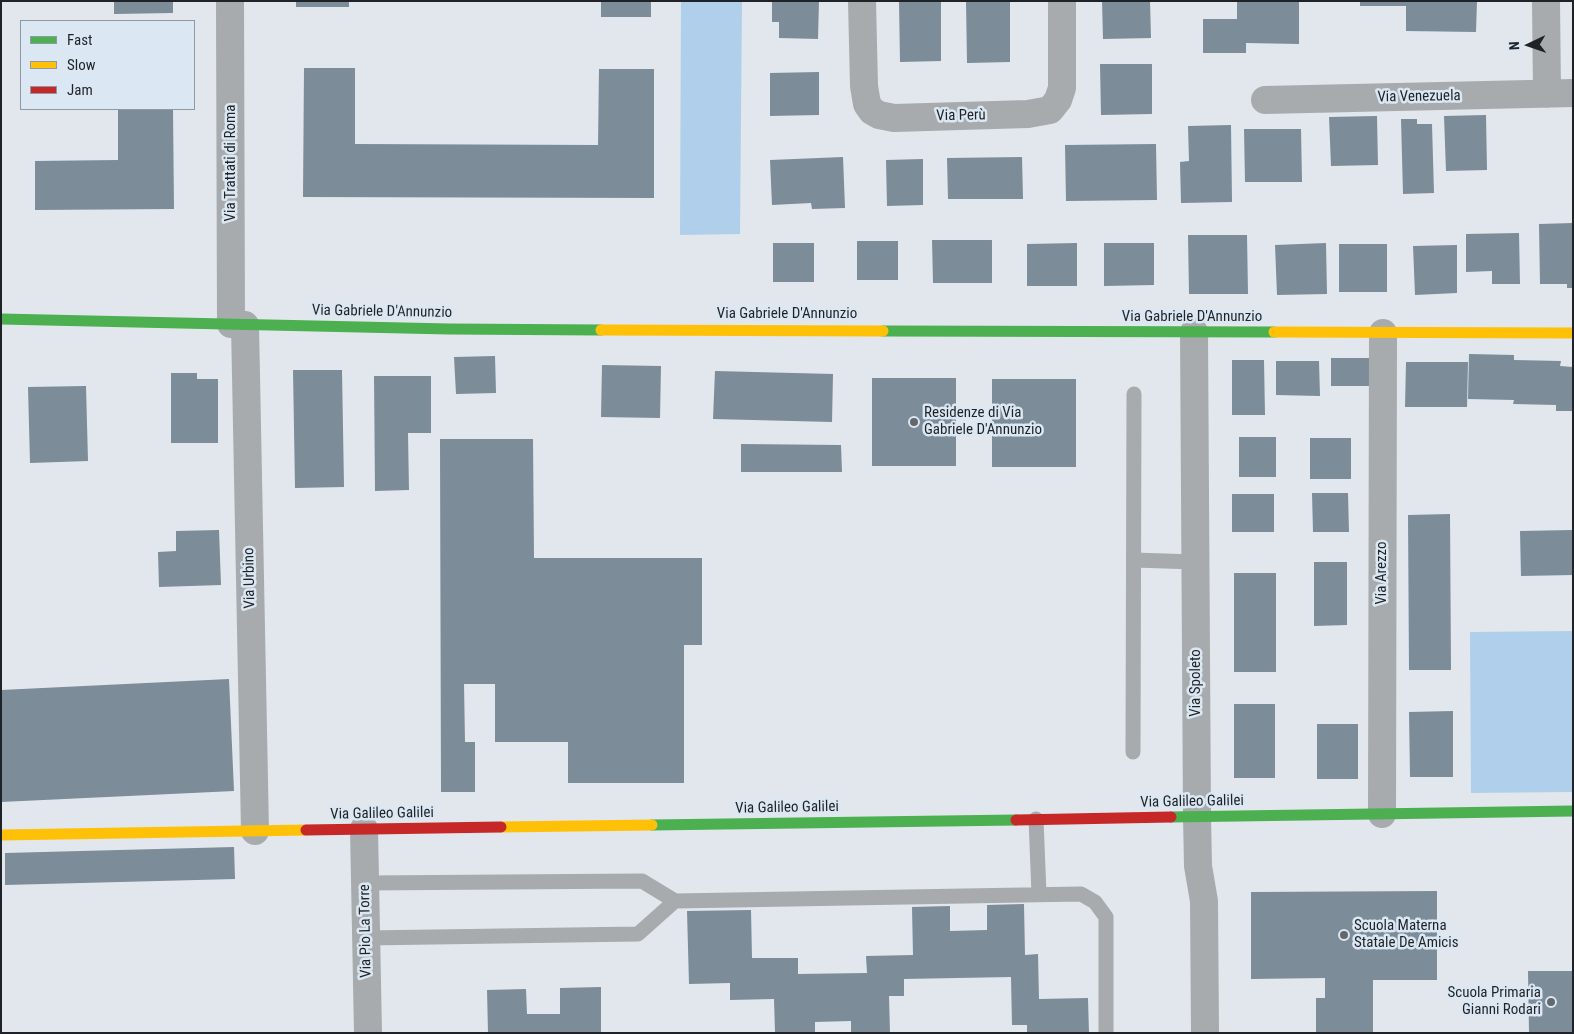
<!DOCTYPE html>
<meta charset="utf-8">
<style>
body{margin:0}
#map{position:relative;width:1574px;height:1034px;overflow:hidden;background:#e1e7ed;font-family:"Roboto Condensed",sans-serif}
canvas{display:block}
.frame{position:absolute;inset:0;border:2px solid #1f2327;pointer-events:none}
.legend{position:absolute;left:20px;top:20px;width:175px;height:90px;box-sizing:border-box;background:#dbe8f3;border:1px solid #9099a1;margin:0;padding:6px 9px;list-style:none;font-size:15px;color:#1f2327}
.legend li{display:flex;align-items:center;gap:10px;height:25px}
.legend b{width:25px;border:1px solid #9099a1}
.north{position:absolute;left:1504px;top:20px;width:50px;height:50px;-webkit-text-stroke:4px #dbe8f3;paint-order:stroke;rotate:267deg;font-size:14px;font-weight:700;line-height:20px;text-align:center;color:#1f2327}
.north::after{content:'';display:block;margin:auto;width:18px;height:22px;background:#1f2327;clip-path:polygon(50% 0,100% 100%,50% 72%,0 100%)}
</style>
<div id="map">
<canvas width="1574" height="1034"></canvas>
<div class="frame"></div>
<ul class="legend">
<li><b style="height:6px;background:#4caf50"></b>Fast</li>
<li><b style="height:6px;background:#ffc107"></b>Slow</li>
<li><b style="height:6px;background:#c62828"></b>Jam</li>
</ul>
<div class="north">N</div>
</div>
<script>
const ctx = document.querySelector('canvas').getContext('2d');
ctx.lineJoin = 'round';
function paint(path, color) { ctx.fillStyle = color; ctx.fill(path, 'evenodd'); }
const shape = rows => new Path2D(rows.map(r => 'M' + r).join(''));
function stroke(path, color, width, dash) { ctx.strokeStyle = color; ctx.lineWidth = width; ctx.lineCap = dash ? 'butt' : 'round'; ctx.setLineDash(dash || []); ctx.stroke(path); }
function label(font, color, halo, rows, align = 'center') {
  ctx.font = font + ' "Roboto Condensed",sans-serif'; ctx.lineWidth = 5; ctx.setLineDash([]); ctx.textBaseline = 'middle'; ctx.strokeStyle = halo; ctx.fillStyle = color; for (const [text, x, y, turn = 0] of rows) {
    ctx.save(); ctx.translate(x, y); ctx.rotate((+turn || 0) * Math.PI / 180); ctx.textAlign = isNaN(turn) ? turn : align; if (halo) ctx.strokeText(text, 0, 0); ctx.fillText(text, 0, 0); ctx.restore();
  }
}
paint(shape([
 [681,1,742,1,740,234,680,235],
 [1573,631,1573,792,1471,793,1470,632]
]), '#b0cfea');
paint(shape([
 [114,1,173,1,173,13,114,14],
 [296,1,349,1,349,7,296,7],
 [601,1,651,1,651,17,601,17],
 [772,1,819,1,818,39,779,38,779,22,772,22],
 [899,1,941,1,941,61,900,62],
 [966,1,1010,1,1010,62,967,63],
 [1102,1,1150,1,1151,38,1103,39],
 [1237,1,1299,1,1299,44,1246,43,1246,53,1203,53,1203,19,1237,19],
 [1360,1,1477,1,1476,32,1406,31,1406,6,1360,6],
 [1100,64,1152,64,1152,114,1101,115],
 [304,68,355,68,355,144,598,145,599,69,654,69,654,198,303,197],
 [819,72,819,115,770,116,770,73],
 [118,109,173,109,174,209,35,210,35,161,118,160],
 [1486,115,1487,170,1446,171,1444,116],
 [1377,116,1378,165,1331,166,1329,117],
 [1401,119,1417,119,1417,124,1432,124,1434,193,1403,194],
 [1231,125,1232,202,1181,203,1180,162,1189,161,1188,126],
 [1244,129,1301,129,1302,182,1245,182],
 [1156,144,1157,200,1066,201,1065,145],
 [843,157,845,208,812,209,811,203,772,205,770,160],
 [1022,157,1023,199,948,199,947,158],
 [923,159,923,205,887,206,886,160],
 [1573,223,1573,288,1567,288,1567,284,1540,284,1539,224],
 [1519,233,1520,284,1492,284,1492,271,1466,272,1466,234],
 [1188,235,1247,235,1248,294,1189,294],
 [932,240,992,240,992,283,933,283],
 [857,241,898,241,898,280,857,280],
 [773,243,814,243,814,282,773,282],
 [1077,243,1077,286,1027,286,1027,244],
 [1104,243,1154,243,1154,285,1104,286],
 [1326,243,1327,294,1277,295,1275,245],
 [1339,244,1387,244,1387,292,1339,292],
 [1457,245,1457,293,1415,295,1413,246],
 [1469,354,1514,355,1514,360,1561,361,1560,366,1573,367,1573,411,1556,411,1556,405,1513,404,1514,400,1468,399],
 [495,356,496,393,456,394,454,357],
 [1331,358,1369,358,1369,386,1331,386],
 [1232,360,1264,360,1265,415,1232,415],
 [1276,361,1319,361,1320,396,1276,395],
 [1406,362,1468,362,1467,407,1405,407],
 [602,365,661,366,660,418,601,417],
 [293,370,342,370,344,487,295,488],
 [715,371,833,374,832,422,713,419],
 [171,373,197,373,197,379,218,379,218,443,171,443],
 [374,376,431,376,431,433,408,433,409,490,375,491],
 [872,378,956,378,956,466,872,466],
 [992,379,1076,379,1076,467,992,467],
 [86,386,88,461,30,463,28,387],
 [1239,437,1276,437,1276,477,1239,477],
 [1310,438,1351,438,1351,479,1310,479],
 [440,439,533,439,534,558,702,558,702,645,684,645,684,783,568,783,568,742,495,742,495,684,464,684,465,742,475,742,475,792,441,792],
 [741,444,841,445,842,472,741,472],
 [1312,493,1348,493,1349,532,1313,532],
 [1232,494,1274,494,1274,532,1232,532],
 [1450,514,1451,670,1409,670,1408,515],
 [219,530,221,585,159,587,158,552,176,551,176,531],
 [1573,530,1573,575,1521,576,1520,531],
 [1314,562,1347,562,1347,625,1314,626],
 [1234,573,1276,573,1276,672,1234,672],
 [229,679,234,791,1,802,1,690],
 [1234,704,1275,704,1275,778,1234,778],
 [1453,711,1453,777,1410,777,1409,712],
 [1317,724,1358,724,1358,779,1317,779],
 [234,847,235,879,5,885,5,853],
 [1437,891,1437,980,1373,980,1373,1033,1316,1033,1316,998,1325,998,1325,978,1251,979,1251,892],
 [1024,904,1025,955,1038,954,1039,999,1088,998,1089,1033,1027,1033,1027,1025,1012,1025,1011,977,904,979,904,996,889,996,890,1033,851,1033,851,1021,815,1022,815,1033,775,1033,774,999,730,1000,730,983,689,984,687,911,751,910,752,958,798,958,798,974,867,973,866,956,913,955,912,907,950,906,950,931,987,930,987,905],
 [1528,971,1573,971,1573,1033,1529,1033],
 [601,987,601,1033,488,1033,487,990,526,989,527,1014,560,1014,560,988]
]), '#7c8c98');
stroke(shape([
 [1134,560,1195,562],
 [1133,752,1134,394],
 [1036,819,1039,894],
 [365,883,642,881,675,901,638,934,366,938],
 [675,901,1081,894,1095,902,1106,917,1106,1033]
]), '#a7abad', 15);
stroke(shape([
 [230,1,231,324],
 [862,1,864,86,867,104,872,111,879,115,894,118,1028,114,1050,110,1058,100,1062,88,1062,1],
 [1546,1,1547,94],
 [1265,100,1573,93],
 [245,325,255,831],
 [1194,332,1197,817,1198,866,1204,901,1205,1033],
 [1382,814,1383,333],
 [364,829,368,1033]
]), '#a7abad', 28);
stroke(shape([
 [1,319,449,329,601,330],
 [883,331,1274,332],
 [1171,817,1573,811],
 [652,825,1016,820]
]), '#4caf50', 11);
stroke(shape([
 [601,330,883,331],
 [1274,332,1573,333],
 [501,827,652,825],
 [1,835,306,830]
]), '#ffc107', 11);
stroke(shape([
 [1016,820,1171,817],
 [306,830,501,827]
]), '#c62828', 11);
for (const [x, y, r, color] of [
 [914,422,5,"#63686c"],
 [1344,935,5,"#63686c"],
 [1551,1002,5,"#63686c"]
]) { const dot = new Path2D(); dot.arc(x, y, r, 0, 2 * Math.PI); ctx.fillStyle = color; ctx.fill(dot); stroke(dot, '#dbe8f3', 2); }
label('15px', '#1f2327', '#dbe8f3', [
 ["Via Venezuela",1419,97,-1],
 ["Via Perù",961,116,-1],
 ["Via Trattati di Roma",231,163,-90],
 ["Via Gabriele D'Annunzio",382,312,1],
 ["Via Gabriele D'Annunzio",787,314],
 ["Via Gabriele D'Annunzio",1192,317],
 ["Via Arezzo",1382,573,-90],
 ["Via Urbino",250,578,-91],
 ["Via Spoleto",1196,683,-90],
 ["Via Galileo Galilei",1192,802,-1],
 ["Via Galileo Galilei",787,808,-1],
 ["Via Galileo Galilei",382,814,-1],
 ["Via Pio La Torre",366,931,-91]
]);
label('15px', '#1f2327', '#dbe8f3', [
 ["Residenze di Via",924,413],
 ["Gabriele D'Annunzio",924,430],
 ["Scuola Materna",1354,926],
 ["Statale De Amicis",1354,943],
 ["Scuola Primaria",1541,993,"right"],
 ["Gianni Rodari",1541,1010,"right"]
], 'left');
</script>
